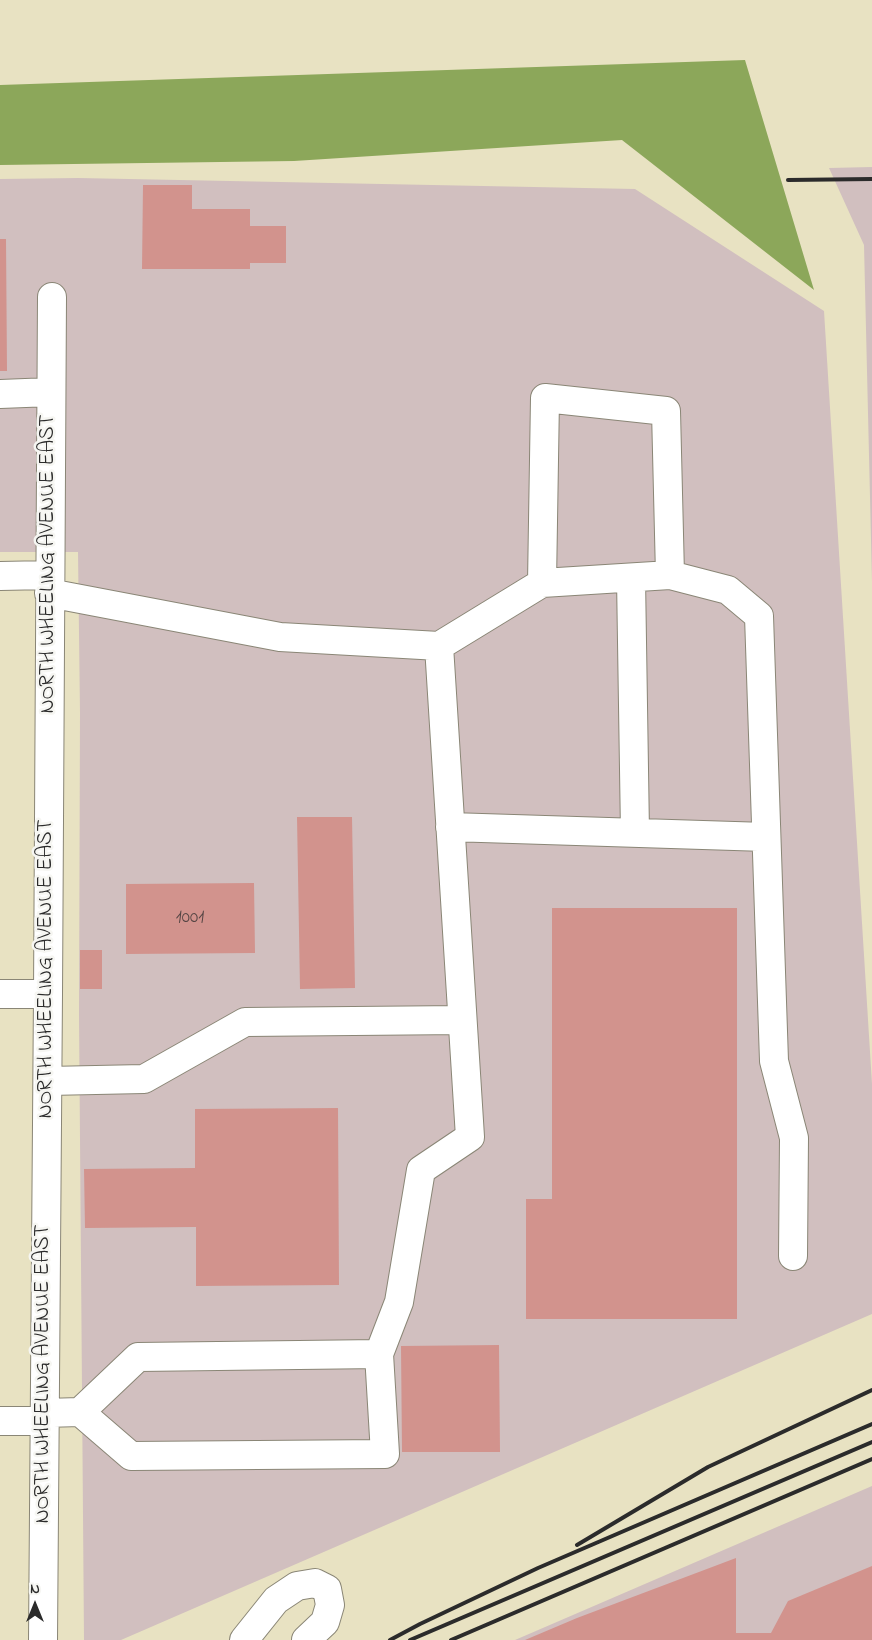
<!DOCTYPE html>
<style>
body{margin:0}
#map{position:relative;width:872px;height:1640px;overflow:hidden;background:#e8e2c2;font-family:"Indie Flower",sans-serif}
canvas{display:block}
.north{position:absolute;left:10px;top:1580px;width:50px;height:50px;-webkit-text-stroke:4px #f6f6f2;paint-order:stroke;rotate:0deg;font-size:14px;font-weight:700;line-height:20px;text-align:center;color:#2b2b2b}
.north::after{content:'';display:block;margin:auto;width:18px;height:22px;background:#2b2b2b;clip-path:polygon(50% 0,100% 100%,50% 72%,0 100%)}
</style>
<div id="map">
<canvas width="872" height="1640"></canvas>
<div class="north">N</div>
</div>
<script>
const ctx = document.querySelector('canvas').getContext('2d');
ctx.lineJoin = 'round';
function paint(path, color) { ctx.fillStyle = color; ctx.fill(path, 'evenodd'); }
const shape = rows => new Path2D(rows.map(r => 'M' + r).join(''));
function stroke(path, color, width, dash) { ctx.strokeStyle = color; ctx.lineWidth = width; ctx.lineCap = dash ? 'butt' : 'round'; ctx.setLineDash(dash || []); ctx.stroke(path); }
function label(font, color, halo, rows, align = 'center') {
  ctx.font = font + ' "Indie Flower",sans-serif'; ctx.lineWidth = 5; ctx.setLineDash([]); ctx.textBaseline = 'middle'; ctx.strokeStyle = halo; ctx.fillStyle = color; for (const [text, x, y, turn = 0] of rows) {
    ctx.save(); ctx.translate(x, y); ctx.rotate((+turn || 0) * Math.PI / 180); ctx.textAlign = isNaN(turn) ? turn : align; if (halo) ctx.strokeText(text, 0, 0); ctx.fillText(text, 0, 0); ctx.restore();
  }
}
paint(shape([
 [872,167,872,581,864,245,829,168],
 [78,178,635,189,824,311,872,1084,872,1314,121,1640,84,1640,79,1014,80,713,78,552,0,552,0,179],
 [872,1486,872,1640,515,1640]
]), '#d1bfbf');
paint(shape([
 [745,60,814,290,622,140,294,161,0,165,0,85]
]), '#8ca75a');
paint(shape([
 [143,185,192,185,192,209,250,209,250,226,286,226,286,263,250,263,250,269,142,269],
 [0,239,6,239,7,371,0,371],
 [297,817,352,817,355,988,300,989],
 [254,883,255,953,126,954,126,884],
 [552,908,737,908,737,1319,526,1319,526,1199,552,1199],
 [80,950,102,950,102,989,80,989],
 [338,1108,339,1285,196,1286,196,1227,85,1228,84,1169,195,1168,195,1109],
 [499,1345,500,1452,402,1452,401,1346],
 [736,1558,736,1633,771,1633,788,1601,872,1566,872,1640,525,1640,577,1618]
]), '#d2938d');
const minor = shape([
 [0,394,51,392],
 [0,576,49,575],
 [631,578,635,833],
 [542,583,545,398,666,411,670,575],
 [49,593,280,637,439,646,542,583,670,575,728,590,759,616,774,1061,794,1138,793,1256],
 [450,827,766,837],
 [0,994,48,994],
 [48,1081,144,1079,245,1022,462,1020],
 [80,1412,138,1357,379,1354],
 [45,1413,80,1412,131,1456,385,1454,379,1354,399,1302,421,1170,470,1137,439,646],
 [0,1421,45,1421],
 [43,1640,48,994,52,297],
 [244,1640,276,1600,297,1586,315,1583,327,1589,330,1605,325,1622,306,1640]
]);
stroke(minor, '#8a8676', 30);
stroke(minor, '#fff', 28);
stroke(shape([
 [788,180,872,179],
 [577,1545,708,1467,872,1390],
 [390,1640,420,1624,538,1568,872,1424],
 [410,1640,872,1442],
 [451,1640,872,1459]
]), '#2b2b2b', 4);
label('19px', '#554544', null, [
 ["1001",190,919]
]);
label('21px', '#2b2b2b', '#f6f6f2', [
 ["NORTH WHEELING AVENUE EAST",50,564,-90],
 ["NORTH WHEELING AVENUE EAST",48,969,-90],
 ["NORTH WHEELING AVENUE EAST",45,1374,-90]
]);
</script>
